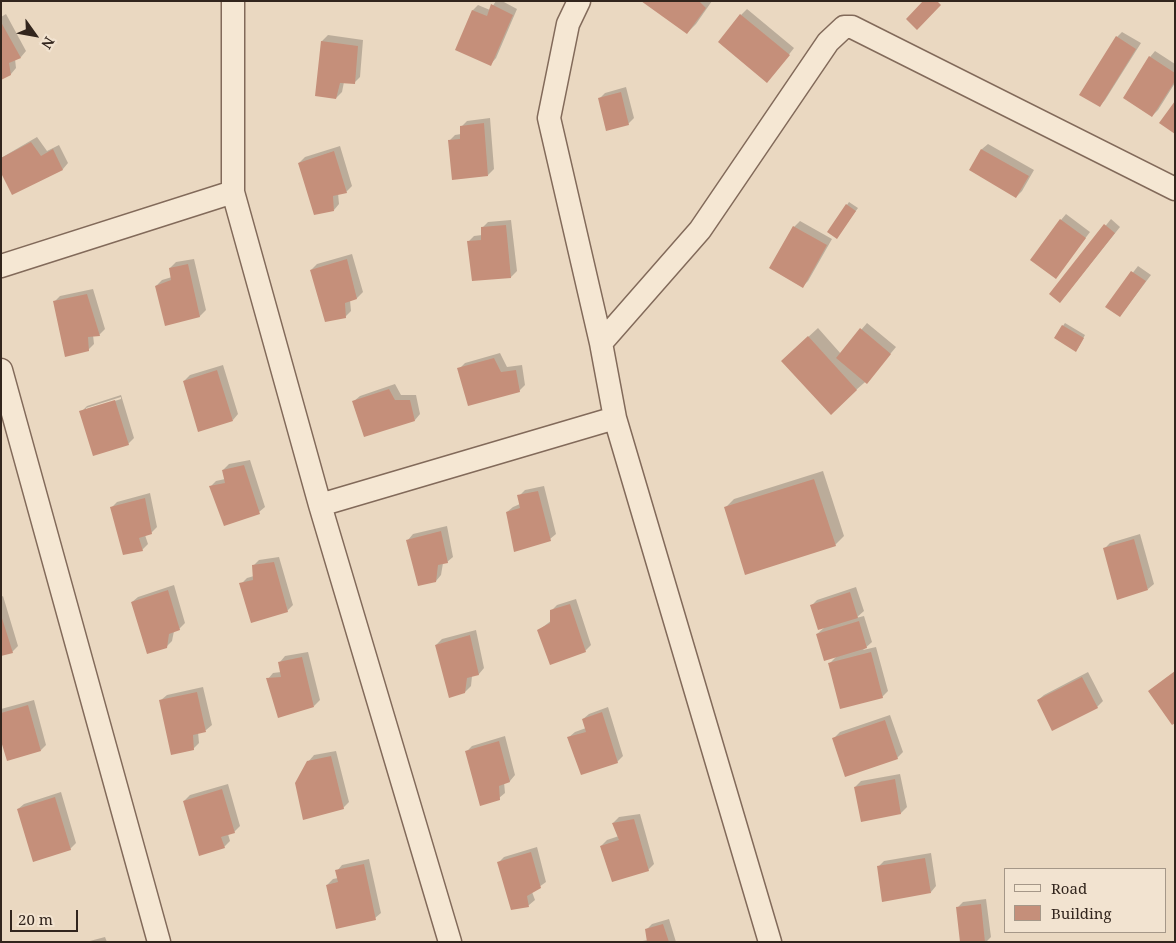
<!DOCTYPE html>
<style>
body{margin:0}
#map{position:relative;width:1176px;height:943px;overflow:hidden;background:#ead8c1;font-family:"Noto Serif",serif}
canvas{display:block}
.frame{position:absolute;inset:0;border:2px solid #32251d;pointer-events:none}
.legend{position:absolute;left:1004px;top:868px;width:162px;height:65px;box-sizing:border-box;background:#f2e3d0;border:1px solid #a59788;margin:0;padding:6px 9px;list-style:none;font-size:15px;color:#32251d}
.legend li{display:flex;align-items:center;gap:10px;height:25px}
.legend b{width:25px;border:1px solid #a59788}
.north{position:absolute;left:10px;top:10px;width:50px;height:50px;-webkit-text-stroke:4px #f2e3d0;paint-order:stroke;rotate:122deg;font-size:14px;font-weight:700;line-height:20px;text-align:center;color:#32251d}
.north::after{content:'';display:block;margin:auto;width:18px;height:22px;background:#32251d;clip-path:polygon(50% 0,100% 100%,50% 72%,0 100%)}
.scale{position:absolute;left:10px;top:910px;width:68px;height:22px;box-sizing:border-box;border:2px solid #32251d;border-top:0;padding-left:6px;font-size:15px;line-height:18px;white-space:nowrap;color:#32251d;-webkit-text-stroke:4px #f2e3d0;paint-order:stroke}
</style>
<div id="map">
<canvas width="1176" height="943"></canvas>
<div class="frame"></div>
<ul class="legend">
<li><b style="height:6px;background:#f5e7d3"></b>Road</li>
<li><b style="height:14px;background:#c58f7a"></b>Building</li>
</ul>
<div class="north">N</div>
<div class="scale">20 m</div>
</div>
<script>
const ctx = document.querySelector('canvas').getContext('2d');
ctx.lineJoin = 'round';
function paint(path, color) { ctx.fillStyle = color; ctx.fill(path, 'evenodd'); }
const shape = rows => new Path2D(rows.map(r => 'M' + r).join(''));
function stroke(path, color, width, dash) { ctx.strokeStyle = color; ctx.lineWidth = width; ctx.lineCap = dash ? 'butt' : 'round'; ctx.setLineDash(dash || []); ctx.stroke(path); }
paint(shape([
 [496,1,502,1,517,9,496,58,491,64,457,50,473,10,478,5,490,10],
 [643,1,712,1,696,24,687,33],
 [747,9,794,48,773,75,741,15],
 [6,14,26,51,21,57,15,59,16,68,11,74,1,78,1,17],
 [1122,32,1141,43,1105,100,1100,106,1117,37],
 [328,35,363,40,360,77,354,83,344,82,342,92,336,98,317,95,322,41],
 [1155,51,1175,64,1175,83,1158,110,1152,116,1150,57],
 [626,87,634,118,628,124,599,99,605,93],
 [490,118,494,169,488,175,449,141,455,135,461,134,461,127,467,121],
 [37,137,47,151,59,145,68,163,63,169,13,193,1,170,1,158],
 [988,144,1034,170,1022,191,1016,197,971,170,982,149],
 [340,146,352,186,346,192,338,193,339,204,334,210,299,163,305,157],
 [849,202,858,208,837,237,828,232],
 [1066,214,1090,232,1056,277,1061,220],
 [1111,219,1120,227,1060,302,1051,294],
 [511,220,517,271,511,277,473,280,468,242,474,236,482,235,482,228,488,222],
 [800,221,832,239,808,281,802,287,794,227],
 [352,254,363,292,357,298,350,300,351,311,345,317,311,270,317,264],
 [194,259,206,310,200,316,166,324,156,286,162,280,172,277,170,268,176,262],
 [1138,266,1151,275,1120,316,1107,306],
 [93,289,105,329,99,335,93,335,94,344,88,350,54,302,60,296],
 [867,323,896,347,872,376,856,390,792,352,818,328,841,354],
 [1065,323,1085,335,1078,348,1055,337],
 [500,353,507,367,522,365,525,385,519,391,459,369,465,363],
 [223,365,238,414,233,420,184,381,190,375],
 [395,384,401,395,416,395,420,414,415,420,354,401,360,396],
 [121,395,134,438,128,444,81,412,87,406],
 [121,397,121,399,86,410,86,408],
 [250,460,265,507,259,512,210,487,216,481,225,479,223,470,229,464],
 [823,471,844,536,835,545,725,508,734,499],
 [544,486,556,534,550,539,507,512,513,507,520,504,519,496,525,490],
 [150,493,157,527,151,533,145,535,148,544,142,550,111,508,117,502],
 [447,526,453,557,447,562,443,563,441,575,436,581,408,540,413,534],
 [1140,534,1154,584,1148,589,1104,549,1110,543],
 [279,557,293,605,287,611,241,584,247,578,254,576,253,566,259,560],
 [174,585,185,623,179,629,174,631,172,641,166,647,132,602,138,597],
 [856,587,864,611,856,618,864,616,872,642,863,650,876,647,888,691,882,697,829,664,837,656,817,634,825,627,812,605,817,600],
 [3,596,18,646,12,652,1,655,1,597],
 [576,599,591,645,585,651,539,630,552,620,551,611,557,605],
 [476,630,484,668,479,674,472,676,471,686,465,692,436,645,442,639],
 [308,652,320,700,314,706,268,679,273,673,281,672,280,662,285,656],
 [1088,672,1103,701,1097,707,1038,700,1044,695],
 [203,687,212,725,206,730,198,732,199,743,193,749,161,700,167,695],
 [34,700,46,745,41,750,1,736,1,709],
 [608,707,623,756,617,762,569,737,575,732,586,728,583,719,589,714],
 [890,715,903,752,897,758,834,738,840,732],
 [505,736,515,775,510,781,504,782,505,793,499,798,466,752,472,746],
 [336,751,349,802,343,808,308,762,314,755],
 [900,774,907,807,901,813,862,821,855,787,861,781],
 [228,784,240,826,234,832,228,834,230,841,224,847,184,801,190,795],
 [61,792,76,843,70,849,18,809,24,804],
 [640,814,654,864,648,870,601,846,607,840,619,836,613,823,619,817],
 [537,847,546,882,532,892,535,900,529,905,512,909,498,863,504,857],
 [931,853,936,886,931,892,878,867,884,861],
 [369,859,381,913,375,918,327,885,333,879,338,878,337,871,342,865],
 [986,899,991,937,986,942,961,942,957,908,963,902],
 [669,919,676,942,637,942,648,940,646,930,652,924],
 [105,937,107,942,86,942]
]), '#0003');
paint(shape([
 [641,1,699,1,706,8,687,34],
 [923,1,937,1,941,5,917,30,906,19],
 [491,4,513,15,491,66,455,50,472,10,487,16],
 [740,14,790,55,767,83,718,42],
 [1,22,21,58,9,63,11,75,1,80],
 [1116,36,1136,49,1100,107,1079,95],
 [321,41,358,46,355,84,340,83,336,99,315,96],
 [1149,56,1175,73,1175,81,1152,117,1123,98],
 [621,92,629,125,606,131,598,98],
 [1175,101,1175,134,1159,123],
 [484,123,488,176,452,180,448,140,460,139,460,126],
 [31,142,41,156,53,149,63,170,12,195,1,173,1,158],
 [981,149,1029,176,1016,198,969,170],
 [334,151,347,193,333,196,334,211,314,215,298,163],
 [846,204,856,211,837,239,827,232],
 [1060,219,1086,238,1056,279,1030,260],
 [1104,224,1115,233,1060,303,1049,294],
 [506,225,511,278,472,281,467,241,481,240,481,227],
 [793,226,827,245,803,288,769,268],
 [347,259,357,299,345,303,346,318,325,322,310,270],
 [188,264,200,317,165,326,155,286,171,280,169,268],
 [1131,271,1146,281,1120,317,1105,307],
 [87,294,100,336,88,337,89,351,65,357,53,301],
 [1062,325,1084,338,1076,352,1054,338],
 [860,328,891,354,867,384,836,358],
 [808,336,857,390,831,415,781,361],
 [494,358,501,372,516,370,520,392,468,406,457,368],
 [217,370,233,421,198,432,183,381],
 [389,389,395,400,410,400,415,421,364,437,352,401],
 [115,400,129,445,93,456,79,411],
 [244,465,260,514,224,526,209,486,225,483,222,470],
 [814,479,836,546,745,575,724,507],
 [538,491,551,541,514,552,506,512,520,508,517,495],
 [145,498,152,534,139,538,143,551,123,555,110,507],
 [441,531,448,563,438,565,436,582,418,586,406,540],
 [1134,539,1148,590,1117,600,1103,548],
 [274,562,288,612,251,623,239,583,253,580,252,565],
 [168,590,180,630,169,634,167,648,147,654,131,602],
 [850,592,858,618,818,630,810,605],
 [570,604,586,652,550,665,537,630,550,623,550,610],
 [1,615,13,653,1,656],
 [859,621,867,648,824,661,816,634],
 [470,635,479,675,467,678,465,693,449,698,435,645],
 [871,652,883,698,840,709,828,663],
 [302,657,314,707,278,718,266,678,281,677,278,662],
 [1175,671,1175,723,1172,725,1148,691],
 [1082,677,1098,708,1052,731,1037,700],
 [197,692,206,732,193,735,194,750,171,755,159,700],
 [28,705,41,751,7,761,1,741,1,713],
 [602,712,618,763,581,775,567,737,586,732,582,719],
 [885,720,898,759,845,777,832,738],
 [499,741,510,782,499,786,500,800,480,806,465,751],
 [331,756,344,809,303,820,295,783,307,761],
 [895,779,901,814,861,822,854,787],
 [222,789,235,833,221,837,225,848,199,856,183,801],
 [55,797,71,850,33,862,17,809],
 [634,819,649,871,612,882,600,846,619,840,612,823],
 [531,852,541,888,527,896,529,907,511,910,497,862],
 [925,858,931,893,882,902,877,866],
 [364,864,376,920,336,929,326,885,338,882,335,870],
 [981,904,985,942,960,942,956,907],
 [663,924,669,942,647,942,645,929]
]), '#c58f7a');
const street = shape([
 [233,1,233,192,320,505,450,942],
 [579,1,568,24,549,118,601,343,615,418,770,942],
 [1,266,233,192],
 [601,343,700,230,828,42,844,27,852,27,1175,189],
 [1,370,159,942],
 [320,505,615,418]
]);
stroke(street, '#826a5a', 25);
stroke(street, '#f5e7d3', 22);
</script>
